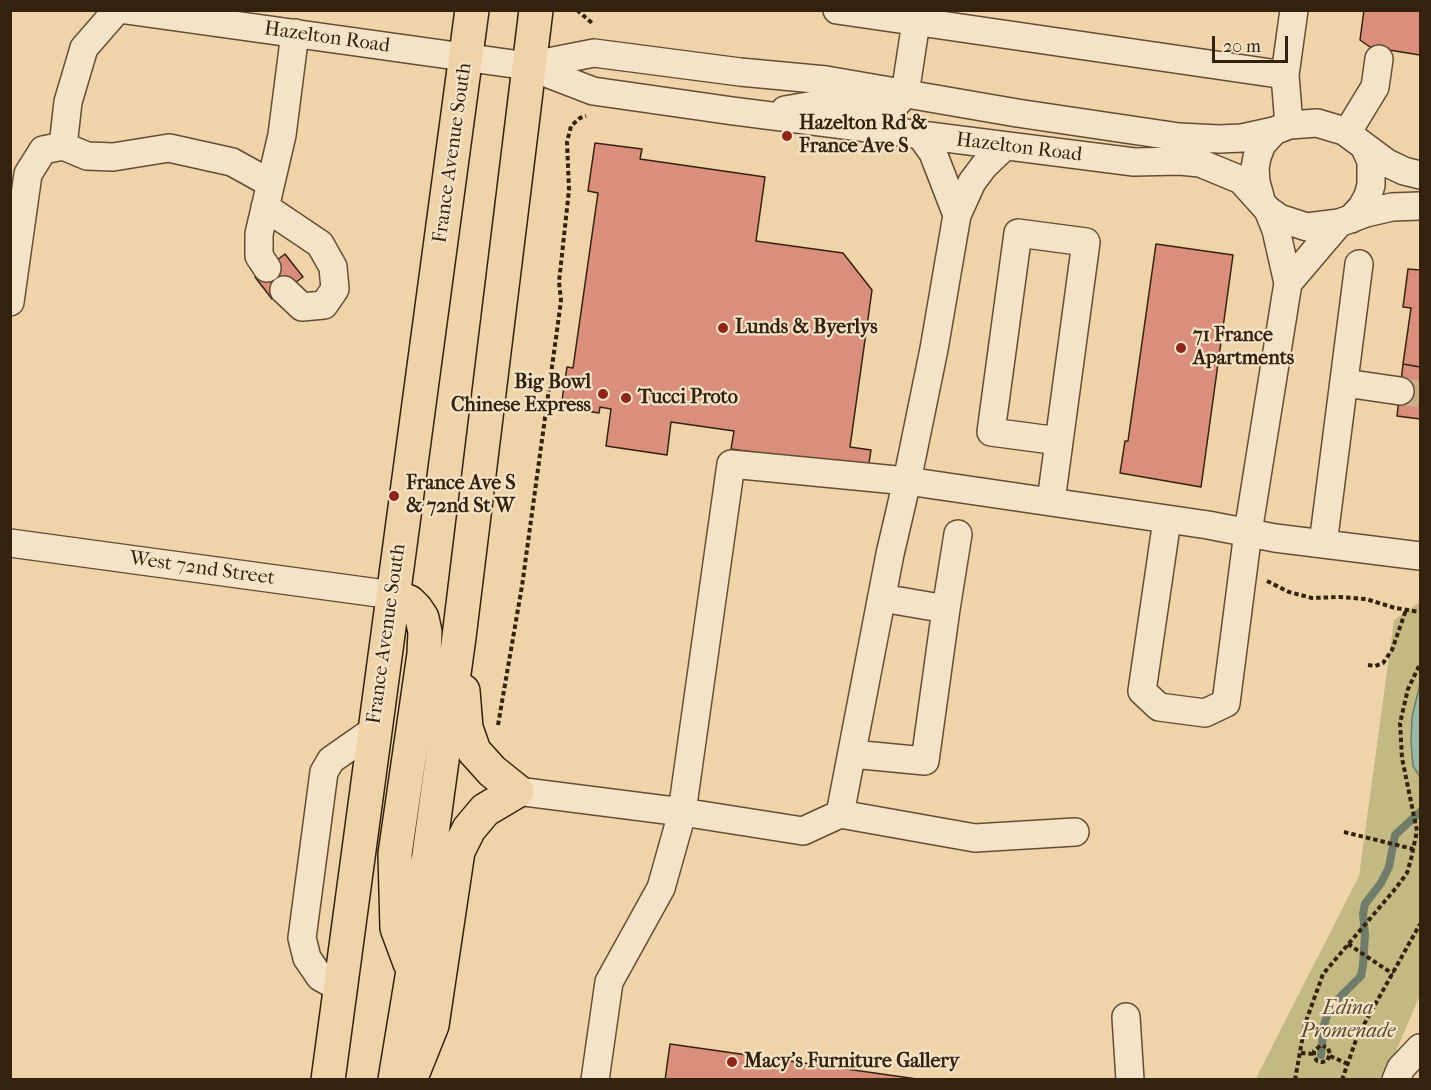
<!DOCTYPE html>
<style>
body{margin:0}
#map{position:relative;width:1431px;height:1090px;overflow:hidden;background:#f0d4a9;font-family:"IM FELL French Canon",serif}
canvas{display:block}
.frame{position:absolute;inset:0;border:12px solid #34220e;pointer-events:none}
.scale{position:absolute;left:1212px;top:36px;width:76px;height:27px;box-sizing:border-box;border:3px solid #34220e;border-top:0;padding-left:8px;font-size:18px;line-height:21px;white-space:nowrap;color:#34220e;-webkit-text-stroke:4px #f5e3c7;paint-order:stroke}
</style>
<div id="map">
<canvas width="1431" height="1090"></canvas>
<div class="frame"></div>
<div class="scale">20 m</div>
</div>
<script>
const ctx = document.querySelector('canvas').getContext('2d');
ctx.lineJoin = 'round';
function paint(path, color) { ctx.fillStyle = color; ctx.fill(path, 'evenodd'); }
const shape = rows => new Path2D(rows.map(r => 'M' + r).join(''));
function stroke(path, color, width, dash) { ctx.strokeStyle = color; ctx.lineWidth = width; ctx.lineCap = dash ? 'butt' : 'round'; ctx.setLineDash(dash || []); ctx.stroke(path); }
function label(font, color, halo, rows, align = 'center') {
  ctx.font = font + ' "IM FELL French Canon",serif'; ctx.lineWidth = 4.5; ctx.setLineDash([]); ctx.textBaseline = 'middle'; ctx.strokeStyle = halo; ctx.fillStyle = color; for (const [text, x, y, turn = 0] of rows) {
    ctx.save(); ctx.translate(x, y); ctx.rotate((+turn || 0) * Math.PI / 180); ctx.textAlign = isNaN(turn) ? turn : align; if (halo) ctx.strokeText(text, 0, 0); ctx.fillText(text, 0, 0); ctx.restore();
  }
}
paint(shape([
 [1420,602,1420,995,1384,1079,1255,1080,1359,876,1394,620]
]), '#c2ba82');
const water = shape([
 [1420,684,1420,777,1413,766,1411,741,1412,717,1420,684]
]);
paint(water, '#9ab8a8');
stroke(water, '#717c6a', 1.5);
stroke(shape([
 [1321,1055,1324,1025,1328,1013,1338,999,1361,976,1363,965,1365,935,1363,914,1365,904,1381,883,1389,867,1395,835,1420,812]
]), '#717c6a', 8);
const building = shape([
 [1364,10,1420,10,1420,55,1370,47,1360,40,1364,10],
 [595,143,642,149,640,159,765,177,756,241,843,253,872,290,850,447,871,450,868,469,731,449,734,431,671,422,667,455,606,446,611,409,600,407,599,413,561,407,567,367,573,368,598,193,588,191,595,143],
 [1156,244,1233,255,1201,487,1120,473,1125,441,1128,441,1156,244],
 [285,254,303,277,272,299,255,277,285,254],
 [1408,269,1420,270,1420,367,1403,364,1411,308,1403,307,1408,269],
 [1403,364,1420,367,1420,419,1397,416,1403,364],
 [670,1044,924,1080,665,1080,670,1044]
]);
paint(building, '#d98f7b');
stroke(building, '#34220e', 1.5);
stroke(shape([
 [1400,391,1420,394]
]), '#cab08a', 27, [27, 14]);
const minor = shape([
 [126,10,528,66,593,91,733,111,1134,162,1180,161,1200,163,1241,180,1268,210,1279,218,1307,227,1339,223,1366,213,1392,207,1420,206],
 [837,10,1285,75,1294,10],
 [528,66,594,53,740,72,826,80,1017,113,1179,137,1219,139,1242,138,1274,131,1289,125,1317,123,1344,131,1387,163,1404,171,1420,175],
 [1285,75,1289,125],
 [785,110,826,103,883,111,894,106,905,94,916,22],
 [1347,133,1375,87,1379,59],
 [921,136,933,153,957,215,972,182,984,166,1004,147],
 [63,146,68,102,84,48,117,10],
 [1261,200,1256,182,1255,168,1257,157,1262,144,1274,131],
 [265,207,320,244,333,267,335,289,324,305,302,307,284,290],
 [1268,210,1276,230,1288,283,1339,223],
 [957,215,934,349,907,481,1208,525,1275,538,1420,556],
 [1351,219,1362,207,1368,196,1371,185,1371,161,1365,148],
 [267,268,259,256,259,234,282,135,295,33],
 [10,302,28,174,43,150,63,146,87,156,113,157,169,148,232,162,270,183],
 [1345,383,1400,391],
 [1051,501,1086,242,1018,233,991,432,1059,441],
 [1167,520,1142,691,1159,707,1205,713,1226,703,1248,532,1288,283],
 [10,543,393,595],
 [1323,544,1359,264],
 [882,598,946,609,958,534],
 [852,754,925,761,946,609],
 [517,791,682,812,803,831,840,814,890,554,907,481,731,464,730,471,682,812,681,817,661,888,609,982,595,1080],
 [840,814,975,838,1075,832],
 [340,988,320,977,307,958,302,938,324,772,331,760,374,730],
 [1126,1017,1130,1080],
 [1396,1080,1401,1068,1420,1048]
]);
const major = shape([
 [393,595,409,602,416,609,422,618,425,632,424,654,395,854,397,928,410,963],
 [328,1080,472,10],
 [395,1080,413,971,459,637,536,10],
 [410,1080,432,1025,458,851,469,829,485,810,517,791,492,771,474,751,466,728,463,691]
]);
stroke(minor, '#634e35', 30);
stroke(major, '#34220e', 36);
stroke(shape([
 [577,10,592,23],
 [1267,581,1289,592,1312,598,1339,597,1366,599,1395,608,1420,612],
 [1368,665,1375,666,1383,663,1392,650,1406,610],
 [498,725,522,586,561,301,559,282,569,190,567,142,571,126,580,118,586,116],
 [1344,832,1413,849],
 [1348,944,1393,974],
 [1320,1046,1314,1051,1314,1056,1317,1061,1322,1062,1327,1061,1330,1054,1328,1048,1323,1046],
 [1301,1053,1314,1054],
 [1330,1056,1348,1064],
 [1295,1080,1305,1024,1323,974,1396,888,1407,873,1411,859,1417,831,1402,758,1400,723,1408,689,1420,664],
 [1342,1080,1357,1037,1420,924]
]), '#34220e', 4, [4.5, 3]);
stroke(minor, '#f5e3c7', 27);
stroke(major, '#f0d4a9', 33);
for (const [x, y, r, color] of [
 [787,136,6,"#8f2418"],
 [723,328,6,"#8f2418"],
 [1181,348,6,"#8f2418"],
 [603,394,6,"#8f2418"],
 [626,398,6,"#8f2418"],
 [394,496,6,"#8f2418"],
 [732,1062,6,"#8f2418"]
]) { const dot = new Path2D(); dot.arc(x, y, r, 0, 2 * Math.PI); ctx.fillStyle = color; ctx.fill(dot); stroke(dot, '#f5e3c7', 2); }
label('20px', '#34220e', '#f5e3c7', [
 ["Hazelton Road",327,38,8],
 ["Hazelton Road",1019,148,7],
 ["France Avenue South",453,153,-82],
 ["West 72nd Street",202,569,8],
 ["France Avenue South",387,634,-82]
]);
label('bold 20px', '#34220e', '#f5e3c7', [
 ["Hazelton Rd &",799,124],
 ["France Ave S",799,147],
 ["Lunds & Byerlys",735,328],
 ["71 France",1193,336],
 ["Apartments",1193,359],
 ["Big Bowl",591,383,"right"],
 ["Chinese Express",591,406,"right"],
 ["Tucci Proto",638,398],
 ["France Ave S",406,484],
 ["& 72nd St W",406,507],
 ["Macy's Furniture Gallery",744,1062]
], 'left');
label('italic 20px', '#58482b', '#f5e3c7', [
 ["Edina",1348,1009],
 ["Promenade",1348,1032]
]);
</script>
